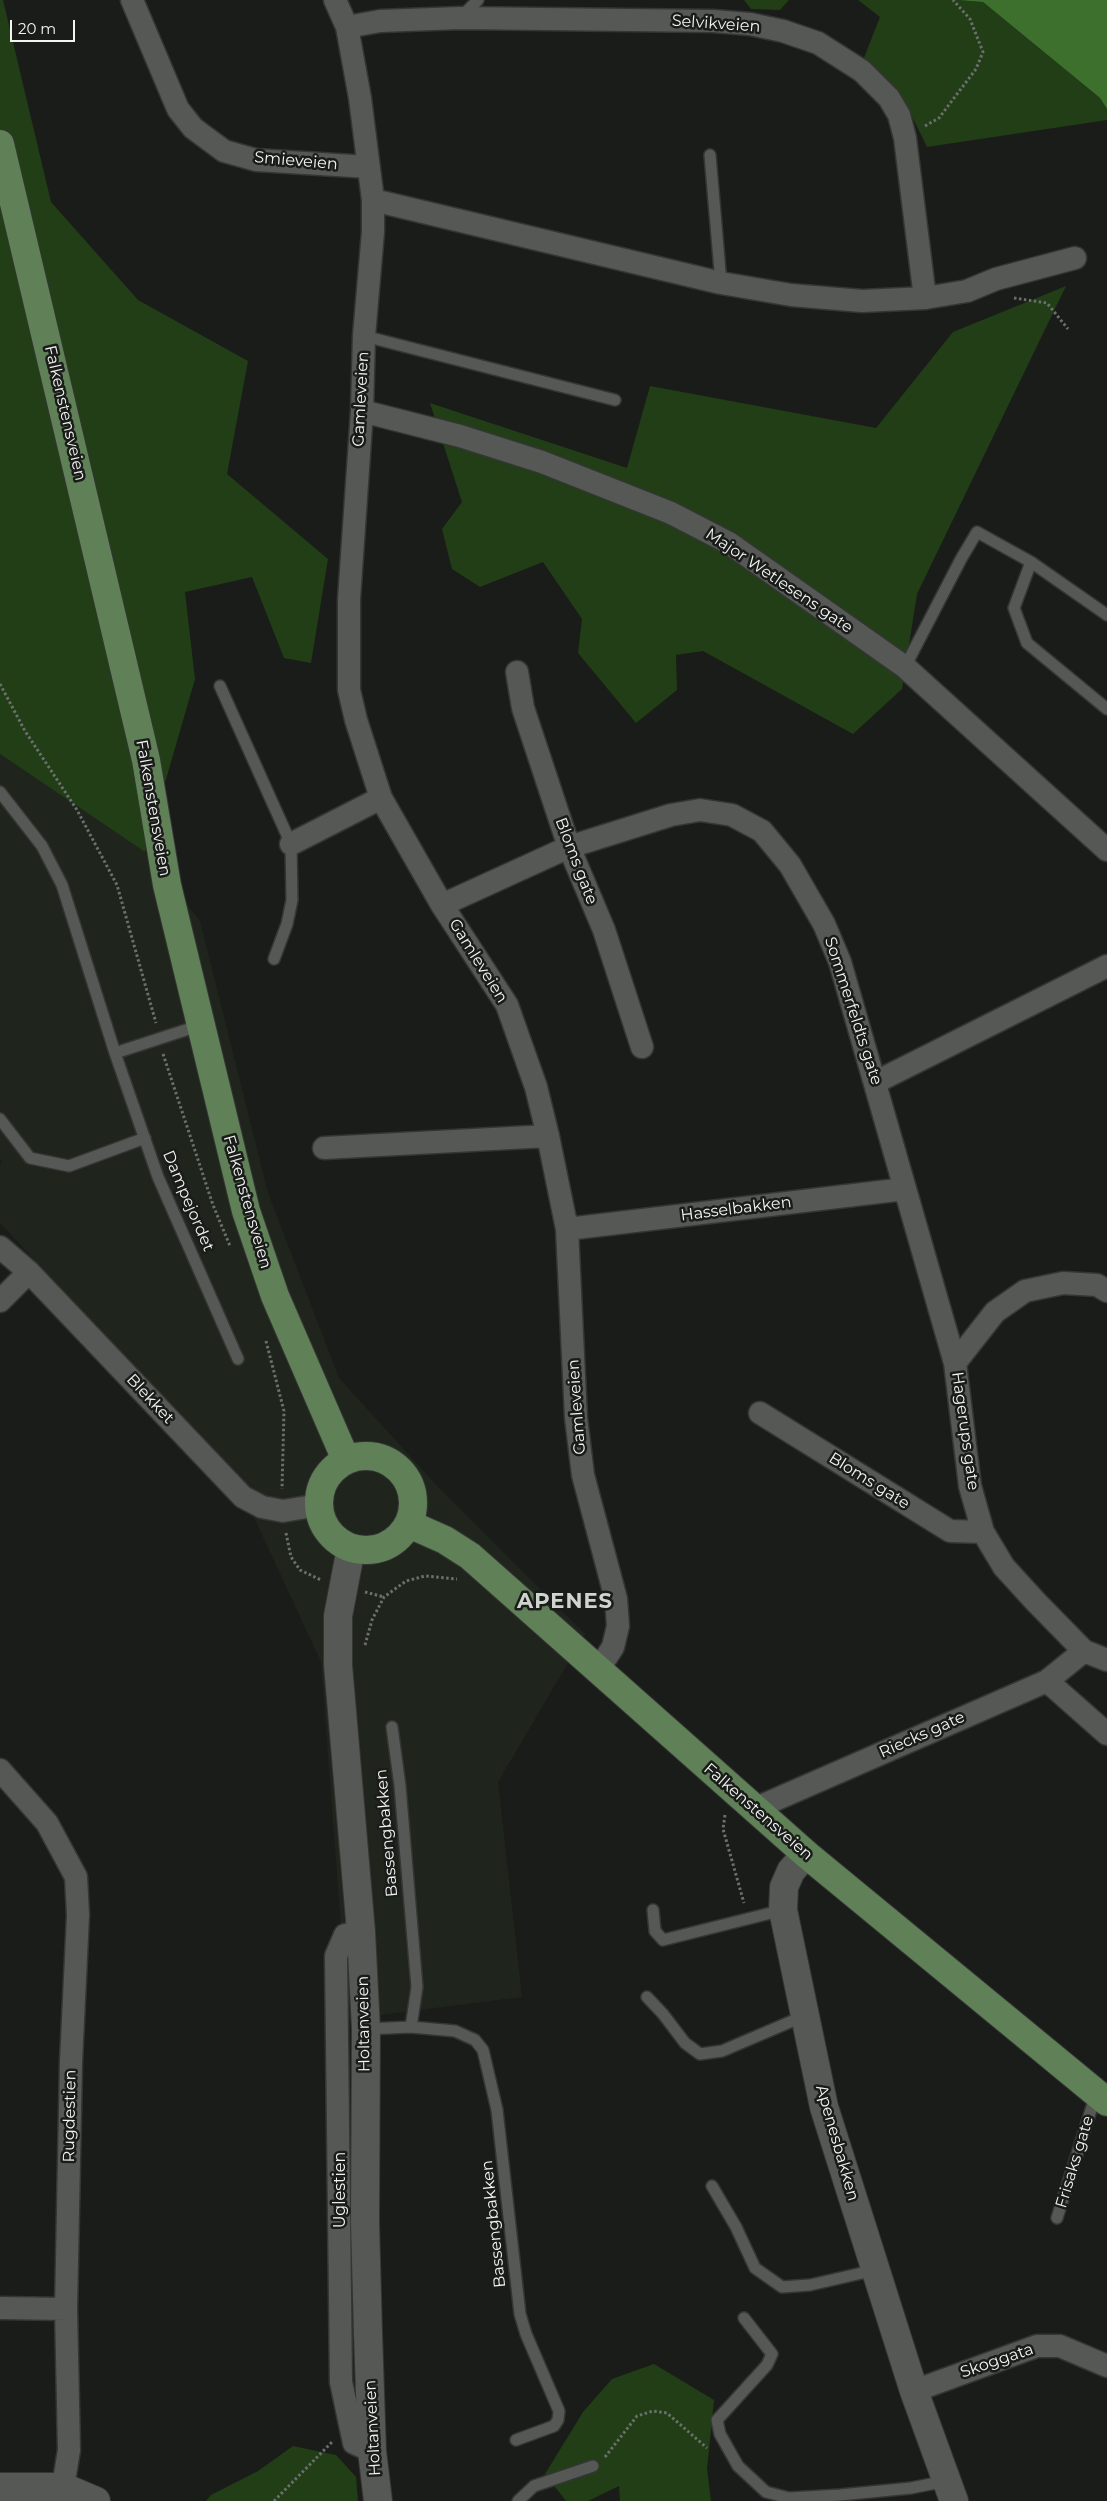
<!DOCTYPE html>
<style>
body{margin:0}
#map{position:relative;width:1107px;height:2501px;overflow:hidden;background:#1a1c19;font-family:Montserrat,sans-serif}
canvas{display:block}
.scale{position:absolute;left:10px;top:20px;width:65px;height:22px;box-sizing:border-box;border:2px solid #f2f4f2;border-top:0;padding-left:6px;font-size:15px;line-height:18px;white-space:nowrap;color:#f2f4f2;-webkit-text-stroke:4px #1a1c19;paint-order:stroke}
</style>
<div id="map">
<canvas width="1107" height="2501"></canvas>
<div class="scale">20 m</div>
</div>
<script>
const ctx = document.querySelector('canvas').getContext('2d');
ctx.lineJoin = 'round';
function paint(path, color) { ctx.fillStyle = color; ctx.fill(path, 'evenodd'); }
const shape = rows => new Path2D(rows.map(r => 'M' + r).join(''));
function stroke(path, color, width, dash) { ctx.strokeStyle = color; ctx.lineWidth = width; ctx.lineCap = dash ? 'butt' : 'round'; ctx.setLineDash(dash || []); ctx.stroke(path); }
function label(font, color, halo, rows, align = 'center') {
  ctx.font = font + ' Montserrat,sans-serif'; ctx.lineWidth = 5; ctx.setLineDash([]); ctx.textBaseline = 'middle'; ctx.strokeStyle = halo; ctx.fillStyle = color; for (const [text, x, y, turn = 0] of rows) {
    ctx.save(); ctx.translate(x, y); ctx.rotate((+turn || 0) * Math.PI / 180); ctx.textAlign = isNaN(turn) ? turn : align; if (halo) ctx.strokeText(text, 0, 0); ctx.fillText(text, 0, 0); ctx.restore();
  }
}
paint(shape([
 [0,754,145,852,200,921,268,1193,339,1378,441,1490,585,1634,498,1782,522,1997,348,2019,321,1662,232,1470,0,1223,0,1165,2,1162,0,1159]
]), '#1f251d');
paint(shape([
 [0,0,3,0,51,202,138,300,248,361,227,474,328,559,311,663,284,658,252,577,185,592,195,679,145,852,0,754],
 [744,0,789,0,780,10,751,9],
 [858,0,957,0,983,2,1100,98,1107,109,1107,120,927,147,904,100,862,63,880,17],
 [1066,286,917,594,902,689,853,734,703,651,676,655,677,690,636,723,578,653,582,619,543,562,480,587,452,569,442,529,462,502,430,403,627,468,650,386,876,428,953,332],
 [654,2364,714,2400,707,2469,711,2501,620,2501,619,2486,588,2501,566,2501,545,2474,583,2412,612,2379],
 [293,2446,336,2455,356,2477,358,2501,206,2501,211,2495,258,2471]
]), '#213e17');
paint(shape([
 [957,0,1107,0,1107,109,1100,98,983,2]
]), '#3d702c');
const lane = shape([
 [462,16,478,0],
 [710,155,721,283],
 [364,336,615,400],
 [1031,562,1014,608,1027,643,1107,709],
 [905,667,961,559,977,532,1031,562,1107,615],
 [220,686,291,844,292,900,287,924,274,959],
 [0,792,42,846,62,885,115,1053,158,1177,238,1359],
 [115,1053,201,1025],
 [0,1119,30,1158,69,1166,145,1138],
 [392,1727,400,1786,417,1987,411,2027],
 [653,1910,655,1931,663,1940,783,1910],
 [647,1997,663,2014,685,2043,700,2054,722,2051,804,2016],
 [366,2029,411,2027,455,2031,475,2040,483,2050,497,2110,520,2314,526,2334,559,2411,558,2420,554,2426,516,2440],
 [712,2186,736,2227,755,2268,782,2287,810,2285,875,2270],
 [1057,2218,1096,2094],
 [744,2318,772,2354,767,2365,717,2420,720,2434,738,2466,766,2492,789,2498,840,2495,911,2488,946,2481],
 [518,2501,534,2486,593,2466]
]);
const street = shape([
 [132,0,178,109,193,128,224,151,256,160,369,167],
 [335,0,347,27,360,98,373,200,373,232,364,336,362,411,349,599,349,690,356,720,381,798,442,905,507,1005,536,1087,548,1136,567,1229,576,1418,583,1475,616,1599,618,1626,613,1647,598,1670],
 [347,27,380,21,460,18,713,21,750,24,783,31,818,43,862,71,889,98,899,115,905,138,925,298],
 [373,200,721,283,791,295,862,301,925,298,967,291,996,279,1075,258],
 [362,411,460,436,542,462,671,513,729,543,905,667,1107,850],
 [517,672,523,708,569,847,604,930,642,1047],
 [291,844,381,798],
 [442,905,569,847,671,815,700,810,732,815,762,831,790,865,824,924,840,962,955,1363,970,1486,983,1532,1004,1567,1036,1602,1084,1651,1107,1660],
 [876,1082,1107,966],
 [324,1148,548,1136],
 [567,1229,905,1189],
 [0,1247,29,1272,243,1497,262,1507,283,1511,319,1505],
 [0,1301,29,1272],
 [955,1363,995,1312,1025,1291,1063,1283,1097,1285,1107,1291],
 [760,1413,950,1531,983,1532],
 [1047,1681,1107,1734],
 [0,1770,47,1823,76,1877,78,1915,71,2062,66,2309,69,2450,63,2487],
 [754,1809,1047,1681,1084,1651],
 [361,1932,345,1935,336,1956,341,2382,354,2443,372,2451],
 [0,2308,66,2309],
 [914,2391,1037,2346,1060,2346,1107,2366]
]);
const secondary = shape([
 [351,1548,338,1616,338,1665,361,1932,366,2029,365,2222,368,2333,372,2451,378,2501],
 [806,1854,791,1871,784,1887,783,1910,824,2107,914,2391,954,2501],
 [0,2487,63,2487,96,2501]
]);
const primary = shape([
 [0,144,146,760,167,885,246,1211,275,1296,346,1460],
 '319 1503a47 47 0 1 1 94 0a47 47 0 1 1-94 0Z',
 [409,1524,445,1540,470,1556,806,1854,1107,2102]
]);
stroke(lane, '#343634', 14);
stroke(street, '#343634', 25);
stroke(secondary, '#343634', 30);
stroke(primary, '#343634', 30);
stroke(shape([
 [925,126,939,118,976,69,983,52,970,19,953,0],
 [1014,298,1047,303,1068,329],
 [0,684,25,731,77,810,117,885,156,1023],
 [163,1054,213,1205,230,1246],
 [266,1341,284,1411,282,1489],
 [286,1533,291,1557,300,1570,321,1580],
 [365,1592,384,1597],
 [365,1645,372,1620,384,1597,406,1581,425,1576,457,1579],
 [725,1815,723,1829,744,1903],
 [605,2457,637,2416,653,2411,667,2413,707,2448],
 [274,2501,332,2442]
]), '#6d6f6d', 3, [2.5, 2.5]);
stroke(lane, '#555854', 11);
stroke(street, '#555854', 22);
stroke(secondary, '#555854', 28);
stroke(primary, '#608057', 28);
label('16px', '#f2f4f2', '#1a1c19', [
 ["Selvikveien",716,24,4],
 ["Smieveien",296,161,5],
 ["Gamleveien",361,399,-87],
 ["Falkenstensveien",65,413,77],
 ["Major Wetlesens gate",779,581,34],
 ["Falkenstensveien",153,808,80],
 ["Bloms gate",576,861,69],
 ["Gamleveien",478,961,58],
 ["Sommerfeldts gate",853,1011,72],
 ["Dampejordet",188,1201,67],
 ["Falkenstensveien",247,1202,74],
 ["Hasselbakken",736,1209,-7],
 ["Blekket",150,1399,47],
 ["Gamleveien",577,1407,-94],
 ["Hagerups gate",965,1431,82],
 ["Bloms gate",869,1481,32],
 ["Riecks gate",922,1735,-24],
 ["Falkenstensveien",758,1812,41],
 ["Bassengbakken",387,1833,-95],
 ["Holtanveien",364,2024,-91],
 ["Rugdestien",70,2116,-89],
 ["Apenesbakken",837,2143,74],
 ["Frisaks gate",1075,2162,-73],
 ["Uglestien",340,2190,-90],
 ["Bassengbakken",494,2224,-96],
 ["Skoggata",997,2361,-19],
 ["Holtanveien",373,2428,-93]
]);
ctx.letterSpacing = '1px';
label('bold 21px', '#d0d4cf', '#1a1c19', [
 ["APENES",565,1602]
]);
ctx.letterSpacing = '0px';
</script>
